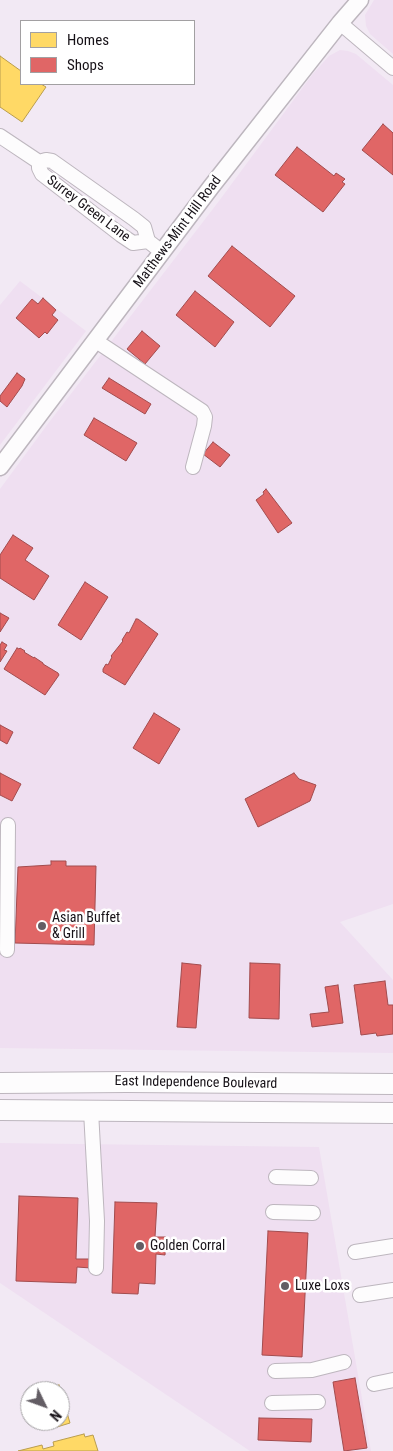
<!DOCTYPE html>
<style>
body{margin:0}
#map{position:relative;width:393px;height:1451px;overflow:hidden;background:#f2e9f4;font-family:"Roboto Condensed",sans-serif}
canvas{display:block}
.legend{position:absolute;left:20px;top:20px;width:175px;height:65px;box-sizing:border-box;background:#fff;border:1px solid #a2a0a2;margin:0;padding:6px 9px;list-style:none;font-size:15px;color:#161117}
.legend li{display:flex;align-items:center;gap:10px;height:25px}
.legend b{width:25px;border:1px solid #a2a0a2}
.north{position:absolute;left:20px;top:1381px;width:50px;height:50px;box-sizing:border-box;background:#fff;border:1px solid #a2a0a2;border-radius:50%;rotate:132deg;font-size:14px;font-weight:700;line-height:20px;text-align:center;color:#161117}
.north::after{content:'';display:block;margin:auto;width:18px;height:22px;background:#635d64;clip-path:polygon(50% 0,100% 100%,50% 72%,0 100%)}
</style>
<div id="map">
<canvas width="393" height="1451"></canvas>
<ul class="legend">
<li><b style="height:14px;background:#ffd966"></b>Homes</li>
<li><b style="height:14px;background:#e06666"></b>Shops</li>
</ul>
<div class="north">N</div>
</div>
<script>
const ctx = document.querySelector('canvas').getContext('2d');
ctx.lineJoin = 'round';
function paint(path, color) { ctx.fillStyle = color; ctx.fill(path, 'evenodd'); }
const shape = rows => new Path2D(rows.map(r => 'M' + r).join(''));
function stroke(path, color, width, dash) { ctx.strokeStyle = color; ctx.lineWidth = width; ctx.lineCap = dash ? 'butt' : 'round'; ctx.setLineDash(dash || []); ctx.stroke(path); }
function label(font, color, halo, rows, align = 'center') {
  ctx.font = font + ' "Roboto Condensed",sans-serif'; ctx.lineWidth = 5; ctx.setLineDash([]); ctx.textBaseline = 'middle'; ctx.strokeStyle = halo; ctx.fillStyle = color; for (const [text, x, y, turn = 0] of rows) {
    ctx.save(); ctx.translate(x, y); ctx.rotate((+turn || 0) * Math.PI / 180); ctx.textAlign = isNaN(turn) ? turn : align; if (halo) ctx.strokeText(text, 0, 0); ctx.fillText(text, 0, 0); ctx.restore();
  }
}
paint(shape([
 [374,0,393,0,393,54,370,34,366,26,365,15],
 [340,50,348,51,356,54,393,85,393,904,340,922,393,980,393,1053,0,1048,0,489,47,425,219,201,312,75,329,56],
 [20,281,86,331,0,445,0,305],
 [0,1143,319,1147,371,1451,250,1451,0,1283]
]), '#efdff1');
const homes = shape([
 [0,56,21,71,21,84,41,84,46,87,22,122,0,107,0,56],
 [59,1385,70,1423,57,1427,56,1421,60,1421,60,1391,48,1391,47,1388,59,1385],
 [84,1434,85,1437,93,1435,98,1451,18,1451,42,1445,43,1449,54,1446,53,1442,84,1434]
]);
paint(homes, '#ffd966');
stroke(homes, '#b99d4e', 1);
const shops = shape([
 [383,124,393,133,393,175,362,150,383,124],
 [297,147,334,176,336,173,345,179,342,182,345,184,323,212,275,175,297,147],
 [232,246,295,296,270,327,208,276,232,246],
 [195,291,234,322,215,347,176,315,195,291],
 [43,298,56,310,52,315,58,320,47,334,45,332,39,338,16,318,32,299,38,304,43,298],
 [142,331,160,346,145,364,127,349,142,331],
 [17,373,25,379,22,386,7,407,0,401,0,396,17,373],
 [109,378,151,404,145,414,102,388,109,378],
 [94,418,137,443,126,461,84,435,94,418],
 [213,442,230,455,220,467,203,454,213,442],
 [266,489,292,523,278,533,256,500,264,494,263,492,266,489],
 [13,535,33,548,25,560,49,576,34,600,0,578,0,555,13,535],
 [85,582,108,597,81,640,58,625,85,582],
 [0,613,9,618,0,632,0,613],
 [136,619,138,619,158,634,125,685,103,672,103,669,106,664,108,665,112,657,111,656,123,641,122,640,127,632,129,633,136,619],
 [2,642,7,645,4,650,7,651,0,662,0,645,2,642],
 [17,648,19,649,20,648,25,651,24,652,34,658,34,657,43,663,43,664,58,673,59,675,45,695,4,669,17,648],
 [154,713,180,729,159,764,133,748,154,713],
 [0,725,13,732,7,744,0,740,0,725],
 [0,773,21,784,12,801,0,795,0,773],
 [294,773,299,779,316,785,310,801,258,827,245,799,294,773],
 [51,861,66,861,66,866,96,866,94,945,15,943,18,867,51,865,51,861],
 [182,963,201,965,196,1028,177,1027,182,963],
 [250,963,280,964,279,1019,249,1018,250,963],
 [385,981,388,1005,393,1005,393,1034,377,1036,376,1033,361,1035,354,985,385,981],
 [338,985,343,1023,312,1027,310,1014,329,1012,325,987,338,985],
 [19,1196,78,1198,76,1259,91,1259,91,1268,77,1267,76,1283,16,1281,19,1196],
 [115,1202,157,1203,155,1237,166,1237,165,1255,156,1254,155,1284,139,1283,138,1294,112,1293,115,1202],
 [268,1231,308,1233,302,1357,262,1355,268,1231],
 [355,1378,367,1448,344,1451,333,1382,355,1378],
 [259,1418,312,1419,311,1442,258,1440,259,1418]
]);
paint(shops, '#e06666');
stroke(shops, '#a34c4e', 1);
const minor = shape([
 [340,23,393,68],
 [0,136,39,162],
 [39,162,46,160,52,161,134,219,144,227,148,241,162,252],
 [39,162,39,168,42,174,121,235,133,243,148,241],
 [96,341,202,411,205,417,204,426,193,467],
 [7,950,8,825],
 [91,1111,97,1221,96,1268],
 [276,1177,311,1178],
 [273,1212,313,1213],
 [355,1252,393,1246],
 [360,1295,393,1290],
 [275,1371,312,1370,344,1362],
 [374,1384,393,1380],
 [272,1403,318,1402]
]);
const major = shape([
 [0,467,211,187,340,23,360,0]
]);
const highway = shape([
 [0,1083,127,1082,393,1084],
 [0,1110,393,1113]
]);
stroke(minor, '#bdb6be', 16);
stroke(major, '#bdb6be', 19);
stroke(highway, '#bdb6be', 22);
stroke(minor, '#fdfcfd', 14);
stroke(major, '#fdfcfd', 16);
stroke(highway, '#fdfcfd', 20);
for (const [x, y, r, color] of [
 [42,926,5,"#635d64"],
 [140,1246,5,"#635d64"],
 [285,1286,5,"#635d64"]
]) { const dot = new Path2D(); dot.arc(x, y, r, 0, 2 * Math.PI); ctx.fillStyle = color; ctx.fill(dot); stroke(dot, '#fff', 2); }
label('14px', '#161117', '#fff', [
 ["Surrey Green Lane",88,209,37],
 ["Matthews-Mint Hill Road",178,232,-53],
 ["East Independence Boulevard",196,1083,1]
]);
label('14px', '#161117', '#fff', [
 ["Asian Buffet",52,918],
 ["& Grill",52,934],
 ["Golden Corral",150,1246],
 ["Luxe Loxs",295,1286]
], 'left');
</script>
